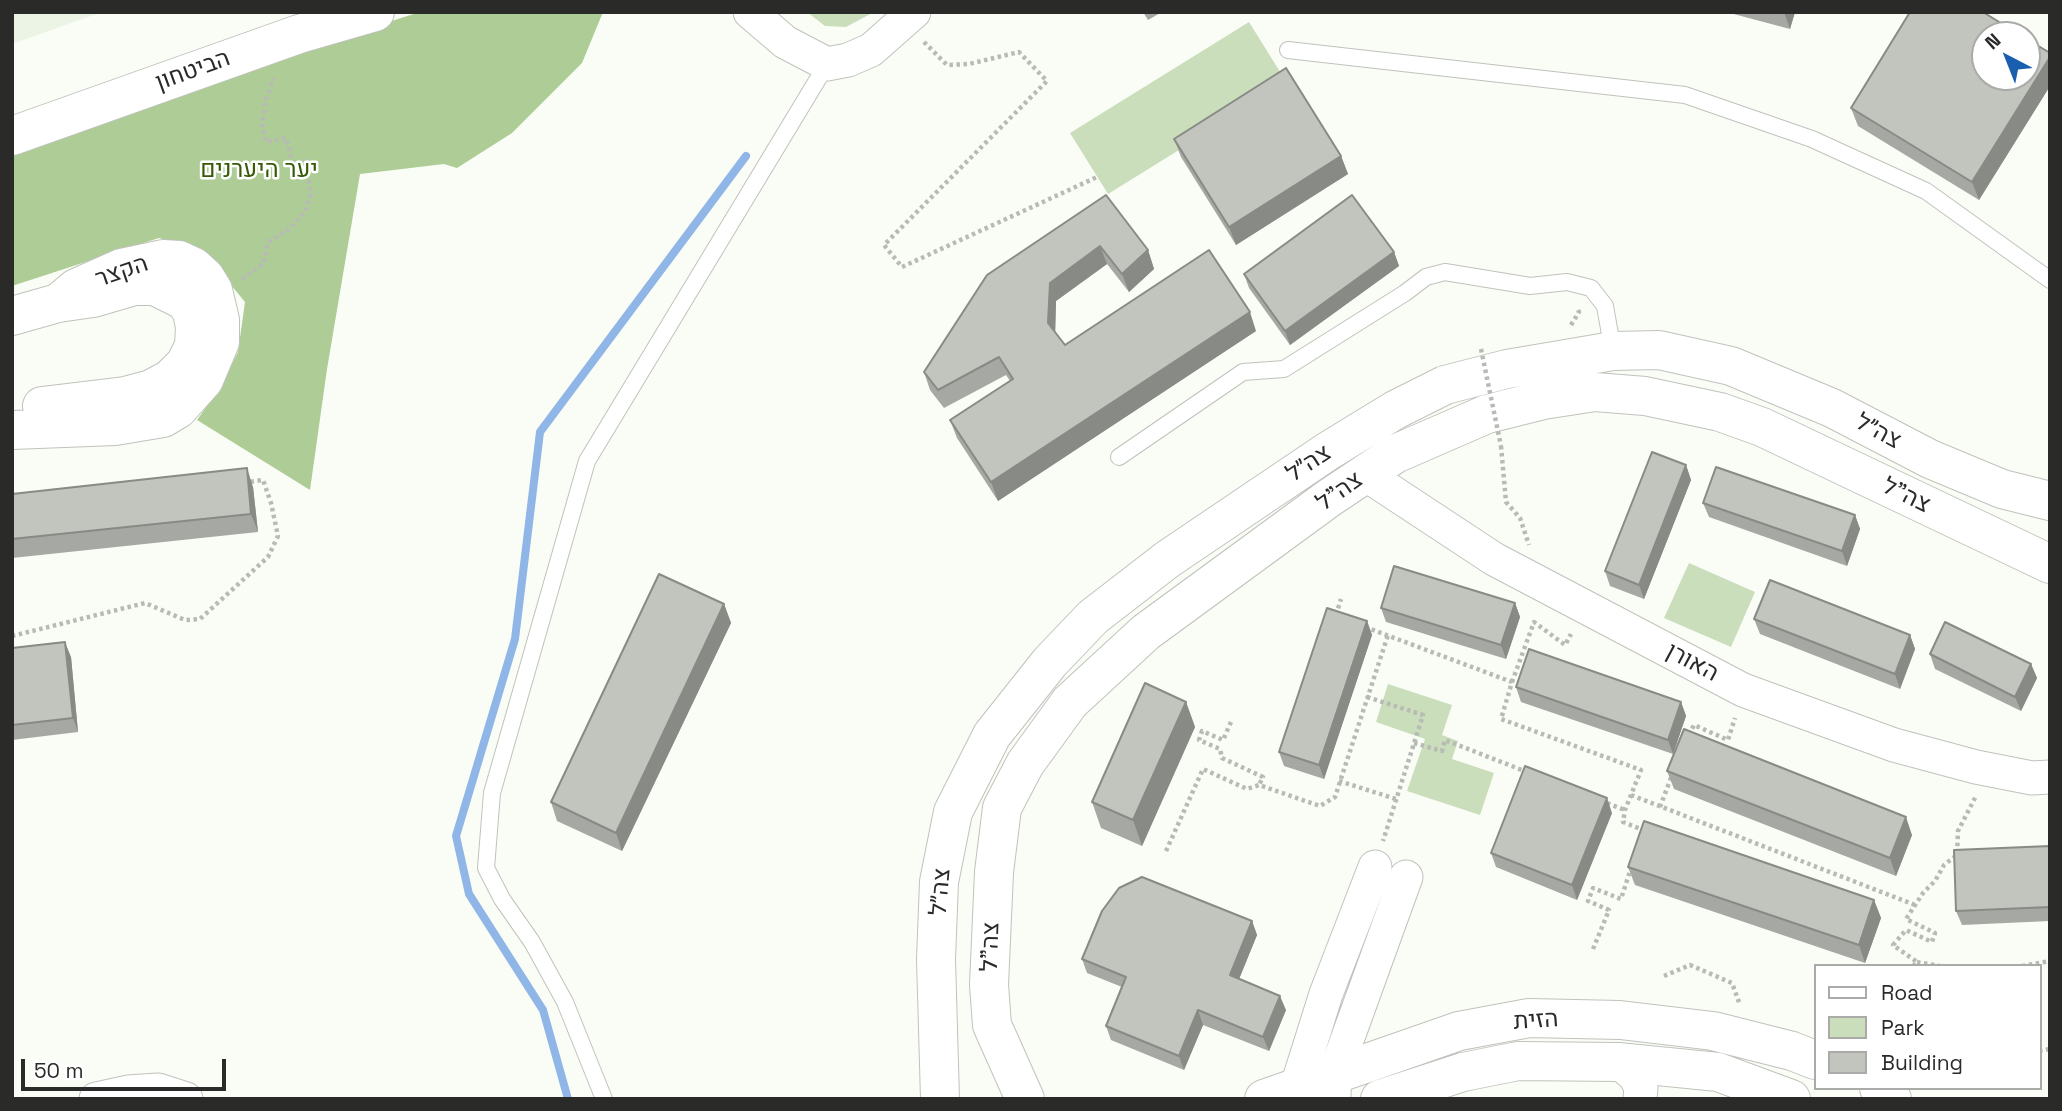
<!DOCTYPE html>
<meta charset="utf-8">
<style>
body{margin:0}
#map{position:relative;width:2062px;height:1111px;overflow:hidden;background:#f9fdf6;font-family:"Space Grotesk",sans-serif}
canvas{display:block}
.frame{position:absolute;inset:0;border:14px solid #2a2b29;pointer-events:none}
.legend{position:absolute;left:1814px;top:964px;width:228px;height:126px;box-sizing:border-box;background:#fff;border:2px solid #aaaaa9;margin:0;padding:9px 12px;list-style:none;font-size:21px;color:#2a2b29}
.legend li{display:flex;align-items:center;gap:14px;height:35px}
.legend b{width:35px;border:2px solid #aaaaa9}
.north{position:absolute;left:1971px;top:21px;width:70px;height:70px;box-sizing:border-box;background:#fff;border:2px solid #aaaaa9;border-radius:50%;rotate:318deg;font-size:19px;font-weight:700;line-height:28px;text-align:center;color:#2a2b29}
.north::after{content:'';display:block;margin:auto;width:24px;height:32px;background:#1a5faf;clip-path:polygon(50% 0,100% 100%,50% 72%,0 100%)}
.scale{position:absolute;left:21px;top:1059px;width:205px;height:32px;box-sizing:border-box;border:4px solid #2a2b29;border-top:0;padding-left:9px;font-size:21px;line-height:24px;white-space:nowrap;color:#2a2b29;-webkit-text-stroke:5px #fff;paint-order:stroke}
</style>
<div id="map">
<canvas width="2062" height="1111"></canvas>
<div class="frame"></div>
<ul class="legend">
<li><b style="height:9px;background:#fff"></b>Road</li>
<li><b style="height:19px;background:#cadebb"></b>Park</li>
<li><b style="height:19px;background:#c1c5be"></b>Building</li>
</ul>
<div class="north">N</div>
<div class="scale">50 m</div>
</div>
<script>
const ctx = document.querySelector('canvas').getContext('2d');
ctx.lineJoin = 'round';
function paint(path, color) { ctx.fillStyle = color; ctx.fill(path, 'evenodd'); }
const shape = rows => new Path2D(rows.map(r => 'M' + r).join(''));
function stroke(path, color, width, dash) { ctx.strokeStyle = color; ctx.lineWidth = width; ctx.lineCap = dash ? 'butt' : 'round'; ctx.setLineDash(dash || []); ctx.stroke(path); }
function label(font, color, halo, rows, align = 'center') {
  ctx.font = font + ' "Space Grotesk",Heebo,sans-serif'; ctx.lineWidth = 5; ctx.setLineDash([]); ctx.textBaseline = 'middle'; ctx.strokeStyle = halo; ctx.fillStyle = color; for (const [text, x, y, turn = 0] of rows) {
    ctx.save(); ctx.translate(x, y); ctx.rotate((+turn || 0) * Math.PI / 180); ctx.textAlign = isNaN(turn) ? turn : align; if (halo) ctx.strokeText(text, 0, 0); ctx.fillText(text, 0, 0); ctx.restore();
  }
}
paint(shape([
 [12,12,102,12,12,44]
]), '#ecf4e6');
paint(shape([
 [807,12,874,12,846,27,825,26],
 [1249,22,1287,83,1108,194,1070,133],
 [1689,563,1755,592,1731,647,1664,618],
 [1388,684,1452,705,1442,735,1458,741,1452,759,1494,773,1480,815,1407,791,1425,739,1376,722]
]), '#cadebb');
paint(shape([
 [420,12,603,12,582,63,512,133,457,168,444,164,360,174,327,369,310,490,197,420,221,386,238,352,245,302,226,279,198,250,159,238,12,286,12,150,338,38]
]), '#aecc95');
stroke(shape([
 [568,1099,543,1010,469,894,456,836,515,639,540,432,746,156]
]), '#90b5e7', 8);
const service = shape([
 [1288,50,1685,95,1812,139,1926,191,2050,280],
 [1119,457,1243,372,1284,369,1405,293,1426,277,1445,272,1530,286,1567,282,1591,288,1605,306,1613,351],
 [604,1099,565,1002,532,942,502,899,486,868,492,793,587,461,827,64]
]);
const minor = shape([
 [750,12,785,42,827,64,848,60,871,50,914,12],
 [1365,474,1494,559,1743,690,1894,745,1976,767,2032,778,2050,777],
 [1618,1062,1634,1075,1641,1087,1640,1099],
 [1334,1096,1335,1073,1406,877],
 [96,1099,128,1092,158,1090,186,1099],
 [1313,1099,1297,1086,1326,994,1375,867]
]);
const tertiary = shape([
 [12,136,299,34,375,12],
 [12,316,58,303,93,298,134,286,155,286,185,301,192,312,195,327,194,346,185,364,170,379,151,389,125,396,42,406],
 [12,430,115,426,163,418,178,409,204,380,220,342,220,320,213,290,205,277,194,267,179,260,163,259,121,268,76,288,58,303],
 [1879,1088,1892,1099],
 [1264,1099,1459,1031,1529,1018,1620,1020,1713,1031,1792,1051,1815,1060],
 [1380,1099,1463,1072,1518,1061,1618,1062,1718,1072,1791,1099]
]);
const secondary = shape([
 [940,1099,936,959,939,882,953,812,992,735,1050,662,1093,617,1168,559,1328,451,1395,410,1445,385,1507,369,1613,351,1659,350,1731,366,1832,408,1930,459,2002,489,2050,501],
 [1025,1099,992,1025,989,985,994,872,1002,808,1025,764,1070,702,1146,632,1329,498,1395,454,1487,414,1543,400,1595,392,1645,396,1720,412,1762,427,2050,564]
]);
stroke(service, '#bfc3bc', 18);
stroke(minor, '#bfc3bc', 35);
stroke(tertiary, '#bfc3bc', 40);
stroke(secondary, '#bfc3bc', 40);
stroke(shape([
 [924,42,947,65,969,64,1019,52,1047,81,884,245,902,267,1097,177],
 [242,279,264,263,268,242,288,230,304,213,311,194,305,161,293,164,286,138,266,142,262,125,266,99,274,78],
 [1571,325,1579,312,1577,308],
 [1501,446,1506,502,1520,518,1529,545],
 [1336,615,1341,599],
 [1365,627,1512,682,1501,719,1641,770,1625,810,1623,822,1643,830,1642,833],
 [12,636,145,603,185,620,200,619,268,557,278,536,271,503,263,480,248,482],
 [1512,682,1534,622,1565,645,1571,634],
 [1367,697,1423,715,1383,841],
 [1231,722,1223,740,1202,731,1199,740,1220,749,1222,758,1263,777,1259,785],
 [1689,735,1694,725,1728,740,1735,718],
 [1414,743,1442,751,1445,740,1527,772],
 [1339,781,1396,799],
 [1631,795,1915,905],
 [1607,803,1625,810],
 [1660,807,1672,775],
 [1166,851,1203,769,1247,789,1259,785,1320,806,1335,797,1388,635],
 [1593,949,1609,910,1588,901,1593,888,1621,899,1631,868],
 [1917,962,1940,966],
 [1913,966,1917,962,1893,945,1906,930,1932,942,1935,933,1906,919,1923,893,1935,881,1944,865,1957,855,1958,831,1976,796],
 [2022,966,2050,961],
 [1664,976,1690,965,1732,983,1740,1005],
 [2039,1051,2050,1049]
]), '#b8bbb5', 4.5, [3.5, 3.5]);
stroke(service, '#fff', 16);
stroke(minor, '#fff', 33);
stroke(tertiary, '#fff', 38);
stroke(secondary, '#fff', 38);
stroke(shape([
 [1481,349,1501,446]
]), '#b8bbb5', 4.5, [3.5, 3.5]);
paint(shape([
 [1143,12,1162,12,1148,20],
 [1726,12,1795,12,1790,29],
 [2050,53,2050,86,1979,200,1858,126,1851,108],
 [1174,139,1341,156,1348,174,1236,245,1181,157],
 [1106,195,1148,250,1154,269,1129,292,1107,264,1056,301,1055,332,1065,345,1256,331,998,501,957,438,950,420,1010,381,1006,375,944,408,930,390,924,372],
 [1394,252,1399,266,1290,345,1249,288,1244,274],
 [1686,465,1691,480,1644,599,1610,586,1605,571],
 [253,487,258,532,12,558,12,494],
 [1703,503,1855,515,1860,529,1847,566,1709,517],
 [1515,603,1520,617,1506,659,1386,622,1381,608],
 [724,604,731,623,622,851,557,821,551,802],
 [1754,619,1910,635,1915,649,1900,689,1760,634],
 [1367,621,1372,635,1324,779,1284,766,1279,752],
 [12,648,71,657,78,732,12,740],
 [1930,654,2031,664,2037,678,2021,711,1935,669],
 [1516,687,1681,702,1686,716,1673,754,1521,702],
 [1186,702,1195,727,1142,846,1101,828,1092,802],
 [1667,771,1912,835,1896,876,1674,789],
 [1612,813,1577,900,1496,867,1491,853],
 [2050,846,2050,921,1962,925,1956,911],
 [1628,867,1874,900,1881,918,1865,963,1635,885],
 [1252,921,1257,935,1239,979,1286,1010,1269,1051,1203,1025,1184,1070,1111,1040,1106,1026,1122,987,1087,973,1082,959]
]), '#a6a9a3');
paint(shape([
 [1784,12,1795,12,1790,29],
 [2050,57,2050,86,1979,200,1972,182],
 [1341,156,1348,174,1236,245,1229,227],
 [1100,246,1107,264,1056,301,1055,342,1048,323,1050,283],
 [1148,250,1154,269,1129,292,1122,274],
 [1394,252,1399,266,1290,345,1285,331],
 [1250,312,1256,331,998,501,991,482],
 [1686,465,1691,480,1644,599,1639,585],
 [247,468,253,487,258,532,251,514],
 [1855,515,1860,529,1847,566,1842,551],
 [1515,603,1520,617,1506,659,1501,645],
 [724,604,731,623,622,851,616,833],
 [1367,621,1372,635,1324,779,1319,765],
 [1910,635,1915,649,1900,689,1895,674],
 [65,642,71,657,78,732,73,718],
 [2031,664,2037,678,2021,711,2015,697],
 [1186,702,1195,727,1142,846,1133,820],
 [1681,702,1686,716,1673,754,1668,740],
 [1607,798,1612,813,1577,900,1572,885],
 [1906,817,1912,835,1896,876,1890,858],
 [1874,900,1881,918,1865,963,1859,945],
 [1252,921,1257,935,1235,989,1230,975],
 [1280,996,1286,1010,1269,1051,1263,1037],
 [1198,1010,1203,1025,1184,1070,1179,1056]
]), '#878a85');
const building = shape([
 [1910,12,1983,12,2020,35,1985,35,1985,77,2027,77,2027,39,2050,53,2050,57,1972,182,1851,108,1910,12],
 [1286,68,1341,156,1229,227,1174,139,1286,68],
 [1106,195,1148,250,1122,274,1100,246,1050,283,1048,323,1065,345,1209,250,1250,312,991,482,950,420,1013,379,999,357,938,390,924,372,987,275,1106,195],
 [1352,195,1394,252,1285,331,1244,274,1352,195],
 [1652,452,1686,465,1639,585,1605,571,1652,452],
 [1716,467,1855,515,1842,551,1703,503,1716,467],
 [247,468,251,514,12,539,12,494,247,468],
 [1394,566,1515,603,1501,645,1381,608,1394,566],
 [659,574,724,604,616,833,551,802,659,574],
 [1770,580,1910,635,1895,674,1754,619,1770,580],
 [1327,608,1367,621,1319,765,1279,752,1327,608],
 [1945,622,2031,664,2015,697,1930,654,1945,622],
 [65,642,73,718,12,725,12,648,65,642],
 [1529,649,1681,702,1668,740,1516,687,1529,649],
 [1145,683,1186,702,1133,820,1092,802,1145,683],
 [1684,729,1906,817,1890,858,1667,771,1684,729],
 [1525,766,1607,798,1572,885,1491,853,1525,766],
 [1644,821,1874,900,1859,945,1628,867,1644,821],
 [2050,846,2050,907,1956,911,1954,850,2050,846],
 [1142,877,1252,921,1230,975,1280,996,1263,1037,1198,1010,1179,1056,1106,1026,1126,977,1082,959,1102,911,1119,888,1142,877]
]);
paint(building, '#c1c5be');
stroke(building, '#878a85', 2);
label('24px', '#2a2b29', '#fff', [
 ["הביטחון",193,71,-20],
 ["הקצר",122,272,-19],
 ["צה״ל",1878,432,28],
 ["צה״ל",1309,464,-33],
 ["צה\"ל",1340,492,-35],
 ["צה\"ל",1906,496,26],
 ["האורן",1692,663,28],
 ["צה״ל",941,892,-85],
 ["צה\"ל",991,947,-88],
 ["הזית",1536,1021,-4]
]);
label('24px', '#375a08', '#fff', [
 ["יער היערנים",259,170]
]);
</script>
